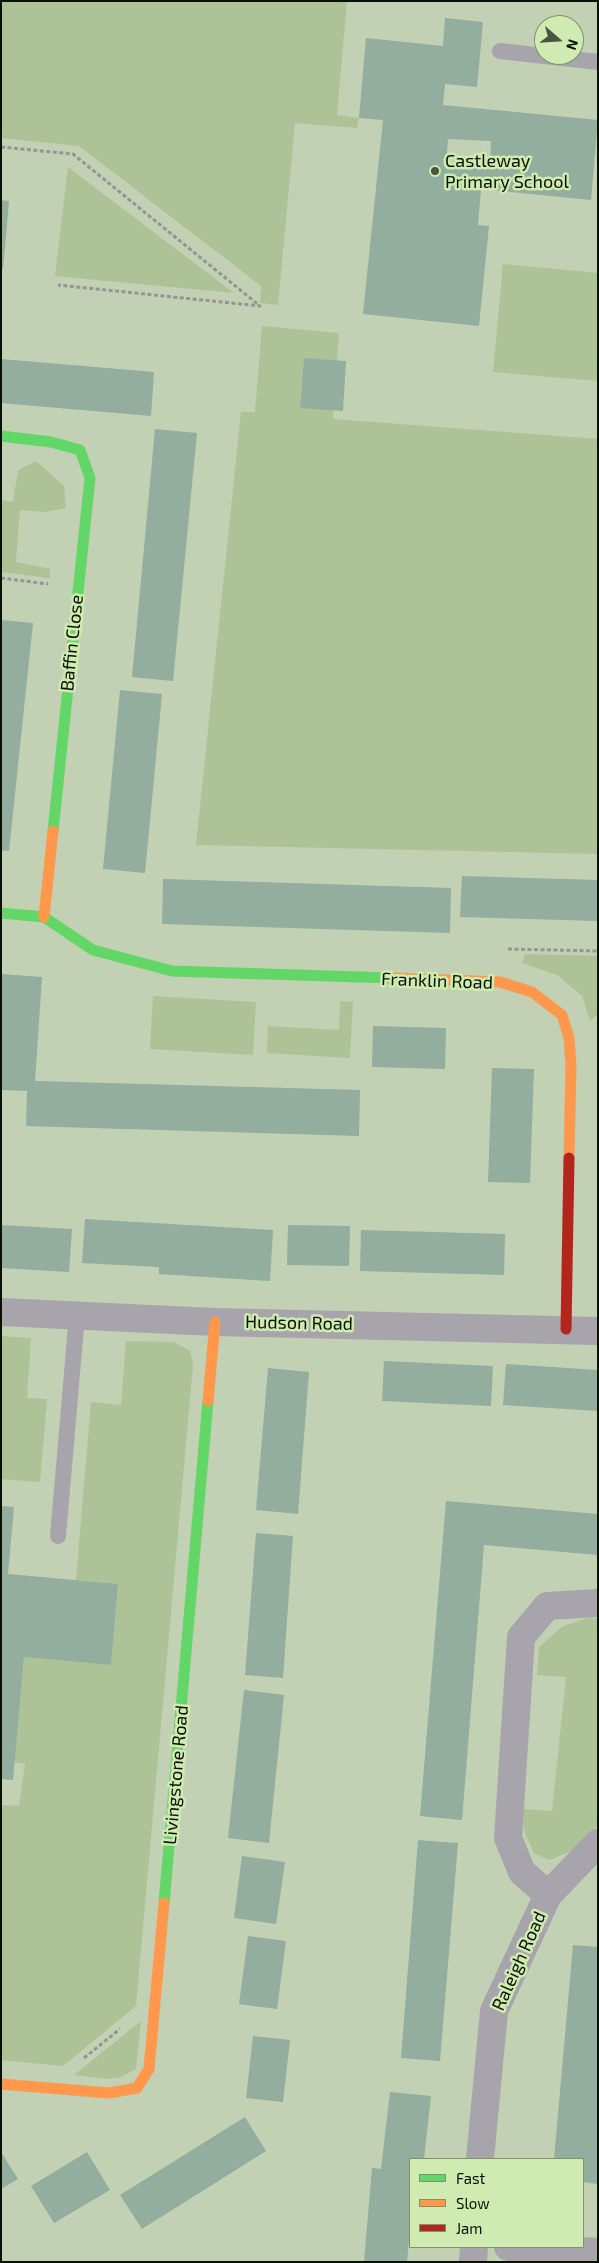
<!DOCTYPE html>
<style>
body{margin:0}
#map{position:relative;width:599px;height:2263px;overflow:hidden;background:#c2d0b3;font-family:"Exo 2",sans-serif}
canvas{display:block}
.frame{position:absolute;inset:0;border:2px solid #091201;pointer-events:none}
.legend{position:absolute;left:409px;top:2158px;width:175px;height:90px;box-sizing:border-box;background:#cfebb2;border:1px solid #80946b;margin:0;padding:6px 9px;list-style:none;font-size:15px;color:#091201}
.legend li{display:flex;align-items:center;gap:10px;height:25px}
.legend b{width:25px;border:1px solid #80946b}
.north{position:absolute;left:534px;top:15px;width:50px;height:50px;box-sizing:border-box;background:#cfebb2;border:1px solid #80946b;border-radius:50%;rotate:109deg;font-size:14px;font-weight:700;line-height:20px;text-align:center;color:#091201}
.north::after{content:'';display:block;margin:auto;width:18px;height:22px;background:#4a543f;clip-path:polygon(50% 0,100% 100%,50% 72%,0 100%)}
</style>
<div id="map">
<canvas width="599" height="2263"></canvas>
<div class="frame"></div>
<ul class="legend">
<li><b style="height:6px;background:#63d668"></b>Fast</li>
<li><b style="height:6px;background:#ff974d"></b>Slow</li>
<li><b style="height:6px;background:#b3261e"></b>Jam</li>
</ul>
<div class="north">N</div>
</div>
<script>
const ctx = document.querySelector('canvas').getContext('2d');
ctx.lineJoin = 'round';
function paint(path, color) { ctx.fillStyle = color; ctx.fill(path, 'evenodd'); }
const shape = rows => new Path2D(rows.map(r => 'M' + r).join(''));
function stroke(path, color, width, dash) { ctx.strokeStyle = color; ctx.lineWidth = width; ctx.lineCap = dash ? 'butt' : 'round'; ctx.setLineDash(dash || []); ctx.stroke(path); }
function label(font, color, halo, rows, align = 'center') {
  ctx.font = font + ' "Exo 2",sans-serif'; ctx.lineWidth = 5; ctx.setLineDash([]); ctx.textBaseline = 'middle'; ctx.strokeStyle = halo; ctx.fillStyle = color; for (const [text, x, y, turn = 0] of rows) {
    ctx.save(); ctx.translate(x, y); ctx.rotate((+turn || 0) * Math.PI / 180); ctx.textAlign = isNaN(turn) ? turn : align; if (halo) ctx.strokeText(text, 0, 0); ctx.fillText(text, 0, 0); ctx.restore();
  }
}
paint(shape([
 [1,1,347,1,337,115,359,118,357,128,295,123,278,305,260,303,261,286,79,146,1,138],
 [68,167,234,293,55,276],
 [503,264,598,273,597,381,493,372],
 [262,326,339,333,337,361,304,358,300,407,333,410,333,419,598,439,598,854,196,845,241,412,255,412],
 [36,461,64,486,66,508,45,512,20,510,16,562,50,569,50,578,1,572,1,500,13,502,18,470],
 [525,954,598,956,598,1014,590,1021,582,996,557,975,522,963],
 [153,996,256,1002,253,1055,150,1049],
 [340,1001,353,1002,350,1058,267,1053,268,1026,339,1030],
 [1,1336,31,1338,27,1398,47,1399,40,1482,1,1479],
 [126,1341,174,1342,190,1351,193,1365,136,2006,63,2066,1,2060,1,1805,19,1806,25,1764,14,1762,24,1657,111,1665,118,1584,76,1580,91,1402,121,1405],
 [588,1618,598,1619,598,1826,572,1851,549,1860,534,1853,524,1831,522,1809,552,1811,566,1677,537,1675,539,1647,563,1626],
 [141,2021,136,2069,121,2077,107,2079,74,2075]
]), '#aec297');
paint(shape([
 [445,18,483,22,477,87,445,84,443,105,598,120,591,200,481,189,478,225,489,226,479,326,363,314,383,120,359,118,366,38,443,46],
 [448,139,491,141,490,168,446,165],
 [1,200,9,201,3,269,1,269],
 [304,358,346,361,343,411,300,408],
 [1,359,154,372,151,416,1,403],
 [155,429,197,433,173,681,132,677],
 [1,620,33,623,9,851,1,850],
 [120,690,162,694,145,873,103,869],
 [462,876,598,880,598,921,460,917],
 [163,879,451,888,450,933,162,924],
 [2,974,42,977,35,1081,360,1090,359,1136,26,1126,27,1091,1,1090],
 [373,1026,446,1028,445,1069,372,1067],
 [492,1068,534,1069,530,1183,488,1182],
 [85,1219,273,1230,270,1281,159,1274,159,1267,82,1263],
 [1,1225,72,1229,69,1272,1,1268],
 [288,1225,350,1226,349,1266,287,1265],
 [361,1230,505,1234,504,1275,360,1271],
 [384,1361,493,1366,491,1406,382,1401],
 [506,1364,598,1370,598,1411,503,1405],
 [268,1368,309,1372,298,1514,256,1510],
 [446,1501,598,1514,598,1555,484,1545,462,1820,420,1816],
 [1,1506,14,1507,8,1574,118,1584,111,1665,24,1657,13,1780,1,1779],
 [256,1533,293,1536,283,1678,245,1675],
 [244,1690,284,1695,269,1843,228,1838],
 [418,1840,458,1843,440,2061,401,2058],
 [242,1856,285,1862,276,1924,234,1918],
 [248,1936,286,1941,277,2009,239,2004],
 [573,1945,598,1947,598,2184,583,2182,583,2159,554,2159],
 [253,2036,290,2040,283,2102,246,2098],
 [390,2092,431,2096,424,2159,410,2159,410,2229,407,2262,364,2262,372,2168,381,2169],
 [245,2117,266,2151,142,2229,120,2195],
 [1,2152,18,2179,1,2189],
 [87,2152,110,2190,54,2223,31,2186]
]), '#93ad9f');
stroke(shape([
 [1,147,73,154,260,306,58,285],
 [1,578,48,584],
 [508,949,598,951],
 [84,2058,120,2029]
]), '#959594', 3, [4, 2.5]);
stroke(shape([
 [500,51,598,62],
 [58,1536,77,1315]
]), '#a8a4ac', 16);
stroke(shape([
 [1,1312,215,1322,598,1331],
 [548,1895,522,1872,508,1838,521,1637,547,1606,598,1603],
 [480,2159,494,2011,548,1895,598,1843],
 [508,2247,598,2252],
 [473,2262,474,2247]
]), '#a8a4ac', 28);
stroke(shape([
 [1,436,51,442,80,450,90,478,53,831],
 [1,913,44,917,93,950,172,971,392,978],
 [164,1903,208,1401]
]), '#63d668', 11);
stroke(shape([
 [44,917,53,831],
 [392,978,500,982,532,992,562,1015,569,1038,571,1065,569,1158],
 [208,1401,215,1322],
 [1,2084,109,2093,137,2088,149,2069,164,1903]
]), '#ff974d', 11);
stroke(shape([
 [566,1329,569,1158]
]), '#b3261e', 11);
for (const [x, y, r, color] of [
 [435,171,5,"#4a543f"]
]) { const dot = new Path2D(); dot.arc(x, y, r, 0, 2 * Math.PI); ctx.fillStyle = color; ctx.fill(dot); stroke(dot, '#cfebb2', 2); }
label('18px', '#091201', '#cfebb2', [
 ["Castleway",445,161],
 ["Primary School",445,182]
], 'left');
label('18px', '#091201', '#cfebb2', [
 ["Baffin Close",72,643,-84],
 ["Franklin Road",437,981,2],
 ["Hudson Road",299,1323,1],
 ["Livingstone Road",176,1775,-85],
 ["Raleigh Road",519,1961,-66]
]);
</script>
